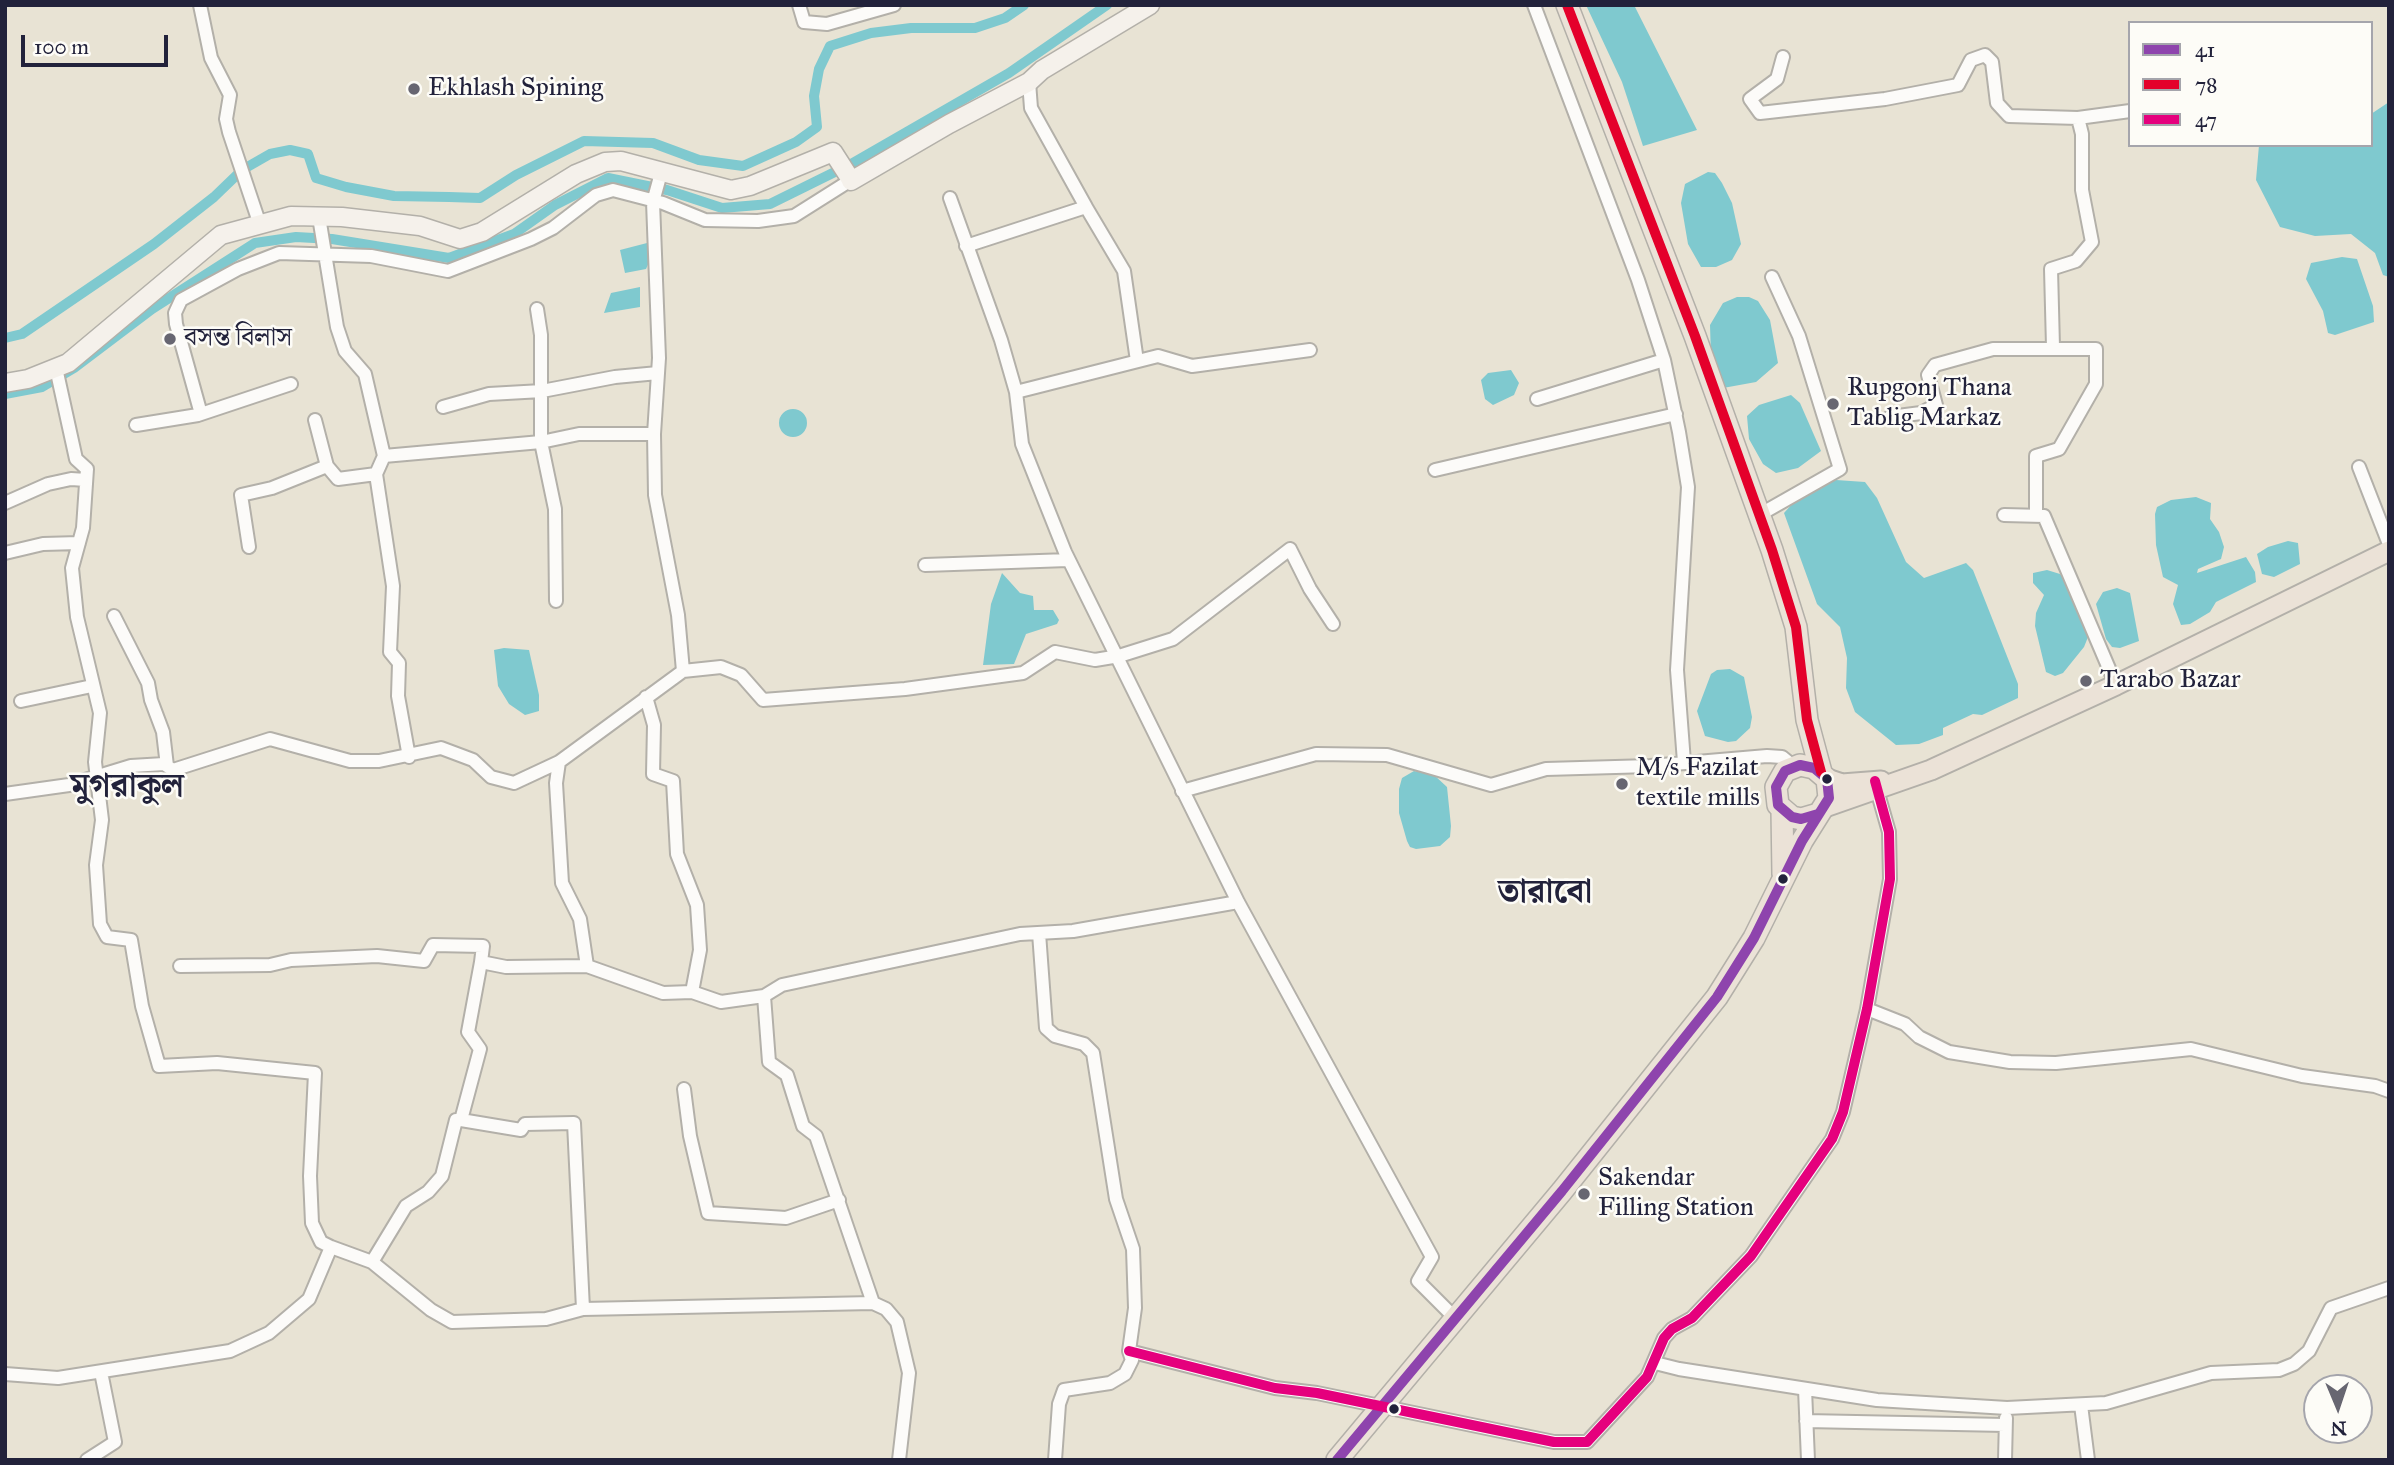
<!DOCTYPE html>
<meta charset="utf-8">
<style>
body{margin:0}
#map{position:relative;width:2394px;height:1465px;overflow:hidden;background:#e8e3d4;font-family:"IM FELL Great Primer",serif}
canvas{display:block}
.frame{position:absolute;inset:0;border:7px solid #22223b;pointer-events:none}
.legend{position:absolute;left:2128px;top:21px;width:245px;height:126px;box-sizing:border-box;background:#fdfcf7;border:2px solid #a5a5ac;margin:0;padding:9px 12px;list-style:none;font-size:21px;color:#22223b}
.legend li{display:flex;align-items:center;gap:14px;height:35px}
.legend b{width:35px;border:2px solid #a5a5ac}
.north{position:absolute;left:2303px;top:1374px;width:70px;height:70px;box-sizing:border-box;background:#fdfcf7;border:2px solid #a5a5ac;border-radius:50%;rotate:178deg;font-size:19px;font-weight:700;line-height:28px;text-align:center;color:#22223b}
.north::after{content:'';display:block;margin:auto;width:24px;height:32px;background:#676671;clip-path:polygon(50% 0,100% 100%,50% 72%,0 100%)}
.scale{position:absolute;left:21px;top:35px;width:147px;height:32px;box-sizing:border-box;border:4px solid #22223b;border-top:0;padding-left:9px;font-size:21px;line-height:24px;white-space:nowrap;color:#22223b;-webkit-text-stroke:5px #fdfcf7;paint-order:stroke}
</style>
<div id="map">
<canvas width="2394" height="1465"></canvas>
<div class="frame"></div>
<ul class="legend">
<li><b style="height:9px;background:#8e44ad"></b>41</li>
<li><b style="height:9px;background:#e4002b"></b>78</li>
<li><b style="height:9px;background:#e5007d"></b>47</li>
</ul>
<div class="north">N</div>
<div class="scale">100 m</div>
</div>
<script>
const ctx = document.querySelector('canvas').getContext('2d');
ctx.lineJoin = 'round';
function paint(path, color) { ctx.fillStyle = color; ctx.fill(path, 'evenodd'); }
const shape = rows => new Path2D(rows.map(r => 'M' + r).join(''));
function stroke(path, color, width, dash) { ctx.strokeStyle = color; ctx.lineWidth = width; ctx.lineCap = dash ? 'butt' : 'round'; ctx.setLineDash(dash || []); ctx.stroke(path); }
function label(font, color, halo, rows, align = 'center') {
  ctx.font = font + ' "IM FELL Great Primer","Noto Serif Bengali",serif'; ctx.lineWidth = 5; ctx.setLineDash([]); ctx.textBaseline = 'middle'; ctx.strokeStyle = halo; ctx.fillStyle = color; for (const [text, x, y, turn = 0] of rows) {
    ctx.save(); ctx.translate(x, y); ctx.rotate((+turn || 0) * Math.PI / 180); ctx.textAlign = isNaN(turn) ? turn : align; if (halo) ctx.strokeText(text, 0, 0); ctx.fillText(text, 0, 0); ctx.restore();
  }
}
paint(shape([
 [1586,5,1634,5,1697,130,1643,146,1622,82],
 [2389,102,2389,277,2383,275,2375,253,2351,234,2315,236,2280,227,2256,180,2259,145,2371,145,2371,114],
 [1708,172,1715,173,1722,183,1732,203,1741,244,1732,260,1716,267,1701,267,1688,244,1681,203,1685,184],
 [647,243,652,256,646,269,625,273,620,250],
 [2342,257,2357,259,2373,306,2374,322,2335,335,2328,333,2323,311,2306,279,2311,263],
 [640,287,640,307,604,313,611,293],
 [1737,297,1749,297,1758,301,1770,320,1778,363,1756,382,1723,388,1711,357,1710,325,1723,303],
 [1511,370,1519,383,1514,395,1493,405,1485,399,1481,380,1488,373],
 [1791,395,1800,403,1821,451,1798,468,1776,473,1763,464,1749,439,1747,416,1759,405],
 '779 423a14 14 0 1 1 28 0a14 14 0 1 1-28 0Z',
 [1836,480,1865,482,1877,498,1906,562,1924,578,1966,563,1973,570,2018,684,2018,698,1982,715,1973,714,1943,728,1943,735,1919,744,1896,745,1855,712,1846,688,1847,658,1840,627,1817,604,1784,513,1802,493],
 [2196,497,2211,503,2210,519,2219,532,2224,547,2221,559,2198,569,2197,573,2246,557,2255,572,2256,582,2216,602,2210,612,2190,624,2181,625,2173,604,2178,585,2163,577,2156,545,2155,514,2157,507,2171,500],
 [2288,541,2298,543,2300,564,2274,577,2262,574,2257,554,2268,547],
 [2047,570,2060,574,2069,585,2088,637,2084,647,2063,673,2055,676,2046,672,2035,626,2036,613,2044,595,2033,583,2033,573],
 [1002,573,1020,593,1033,596,1034,610,1053,610,1059,620,1057,624,1026,634,1014,664,983,665,991,604],
 [2117,588,2130,593,2139,641,2120,648,2112,647,2106,639,2096,604,2103,592],
 [504,648,529,650,539,695,539,711,525,715,509,704,498,686,494,650],
 [1730,669,1744,677,1752,717,1750,728,1736,741,1728,742,1705,736,1697,711,1711,674,1717,670],
 [1414,771,1433,774,1447,787,1451,826,1450,837,1440,846,1416,849,1410,847,1407,841,1399,813,1399,789,1402,778]
]), '#7fc9cf');
stroke(shape([
 [5,338,22,334,154,244,214,197,242,170,270,154,290,150,308,154,316,178,346,187,394,196,449,197,480,198,516,175,584,141,653,143,699,160,743,166,796,142,817,127,814,96,819,69,830,46,871,33,911,28,975,28,1005,18,1024,5],
 [5,394,42,387,74,368,152,309,255,243,296,237,332,239,449,258,514,234,555,205,608,178,667,190,722,208,770,204,851,164,1009,73,1107,5]
]), '#7fc9cf', 10);
const street = shape([
 [200,5,211,58,230,95,226,119,229,132,260,225],
 [799,5,804,22,827,24,894,5],
 [1534,5,1638,280,1664,360,1679,432,1688,487,1677,670,1684,762],
 [1783,57,1777,79,1750,99,1760,113,1885,99,1958,85,1971,60,1985,55,1992,62,1997,103,2009,116,2078,118,2082,134,2082,190,2092,242,2076,261,2051,269,2053,347],
 [1029,82,1031,108,1086,207],
 [2078,118,2130,111],
 [661,173,653,202,659,358,654,434,655,495,678,615,683,671],
 [950,198,1001,340,1016,392,1022,444,1065,552,1238,902,1432,1257,1418,1281,1455,1318],
 [319,217,337,327,345,351,365,374,384,456,376,474,393,586,390,652,399,663,398,696,409,757],
 [966,246,1086,207,1124,271,1137,361],
 [537,309,541,335,541,442,555,509,556,601],
 [56,368,76,459,87,469,83,528,72,568,77,617,100,713,95,762,102,820,96,865,100,924,107,937,131,940,142,1006,159,1066,217,1063,315,1073,310,1176,312,1223,321,1242,331,1247],
 [1016,392,1158,356,1192,366,1310,350],
 [1537,399,1664,360],
 [443,407,489,394,542,391,615,377,658,373],
 [201,414,176,324,175,313,181,300,238,269,279,253,371,256,448,271,531,239,553,228,596,195,613,190,663,203,705,220,758,221,794,216,851,180],
 [1890,417,1921,413,1936,405,1928,375,1935,365,1993,349,2096,349,2096,384,2059,449,2036,456,2036,514],
 [315,420,327,466],
 [136,425,198,415,291,384],
 [384,456,541,442,579,434,654,434],
 [2359,467,2389,544],
 [1435,470,1676,414],
 [5,503,48,484,71,479,86,480],
 [1759,515,1840,469,1799,336,1772,277],
 [2004,515,2044,516,2116,685],
 [249,547,241,495,272,488,327,466,338,479,376,474],
 [5,553,43,544,79,543],
 [925,565,1068,560],
 [114,616,148,683,151,700,163,732,167,766],
 [21,701,92,686],
 [559,762,556,783,562,883,580,919,587,966,506,967,481,962,468,1032,480,1049,461,1120,521,1130,525,1124,574,1123,583,1309],
 [1182,791,1316,754,1387,755,1491,785,1546,769,1650,766,1767,756,1782,757,1793,766],
 [5,794,69,785,131,766,164,764,173,770,270,739,350,761,379,761,441,748,473,760,491,777,514,783,559,762,683,671,721,667,741,675,763,700,905,689,1023,673,1055,652,1095,660,1119,656,1173,639,1290,549,1310,589,1333,624],
 [1039,933,1046,1028,1055,1036,1084,1044,1093,1053,1116,1199,1133,1249,1135,1308,1129,1351,1132,1360,1125,1374,1110,1383,1064,1390,1059,1404,1055,1460],
 [180,966,270,965,291,960,377,956,424,961,433,945,483,946,481,962],
 [587,966,663,993,692,992,700,950,697,905,677,854,673,781,653,774,654,725,646,697],
 [692,992,721,1002,764,996,769,1062,787,1075,803,1126,816,1136,873,1303],
 [764,996,782,985,1020,934,1073,931,1238,902],
 [1867,1009,1905,1024,1919,1037,1949,1052,2010,1062,2056,1063,2191,1049,2302,1076,2375,1086,2389,1091],
 [684,1089,690,1136,708,1213,786,1218,839,1200],
 [372,1262,406,1206,428,1192,442,1176,456,1120,461,1120],
 [1129,1351,1275,1388,1317,1393,1554,1442,1587,1442,1647,1377,1664,1338,1672,1329,1692,1318,1751,1256,1832,1139,1843,1112,1867,1009,1890,879,1889,832,1875,783],
 [1655,1363,1679,1369,1877,1400,2007,1408,2106,1403,2211,1373,2279,1370,2294,1364,2309,1351,2331,1308,2389,1288],
 [5,1374,58,1378,230,1351,269,1333,309,1299,331,1247,372,1262,431,1310,452,1322,546,1319,583,1309,873,1303,886,1309,897,1322,909,1373,899,1460],
 [1805,1389,1808,1460],
 [2081,1405,2088,1460],
 [1806,1421,2005,1425],
 [87,1460,115,1442,101,1372],
 [2005,1460,2006,1418]
]);
const secondary = shape([
 [851,181,949,124,1029,82,1042,70,1150,5],
 [5,383,28,379,68,363,221,235,291,216,342,217,420,226,460,239,482,232,576,174,605,162,621,161,731,190,750,186,833,152,851,180]
]);
const primary = shape([
 [1827,779,1842,784,1881,781],
 [1825,807,1931,770,2116,685,2389,551]
]);
const highway = shape([
 [1567,5,1695,336,1772,550,1796,627,1807,720,1821,772],
 [1782,810,1783,874],
 [1337,1460,1562,1191,1717,997,1754,938,1802,841,1829,798,1827,779,1814,768,1800,765,1785,771,1776,787,1778,805,1792,817,1801,819,1818,814]
]);
stroke(street, '#b3b0a9', 16);
stroke(secondary, '#b3b0a9', 21);
stroke(primary, '#b3b0a9', 23);
stroke(highway, '#b3b0a9', 24);
stroke(street, '#fcfbf9', 12);
stroke(secondary, '#f5f1eb', 18);
stroke(primary, '#ebe2d7', 19);
stroke(highway, '#ebe2d7', 21);
stroke(shape([
 [1337,1460,1562,1191,1717,997,1754,938,1802,841,1829,798,1827,779,1814,768,1800,765,1785,771,1776,787,1778,805,1792,817,1801,819,1818,814]
]), '#8e44ad', 10);
stroke(shape([
 [1567,5,1695,336,1772,550,1796,627,1807,720,1821,772]
]), '#e4002b', 10);
stroke(shape([
 [1129,1351,1275,1388,1317,1393,1554,1442,1587,1442,1647,1377,1664,1338,1672,1329,1692,1318,1751,1256,1832,1139,1843,1112,1867,1009,1890,879,1889,832,1875,781]
]), '#e5007d', 10);
for (const [x, y, r, color] of [
 [414,89,7,"#676671"],
 [170,339,7,"#676671"],
 [1833,404,7,"#676671"],
 [2086,681,7,"#676671"],
 [1827,779,6,"#22223b"],
 [1622,784,7,"#676671"],
 [1783,879,6,"#22223b"],
 [1584,1194,7,"#676671"],
 [1394,1409,6,"#22223b"]
]) { const dot = new Path2D(); dot.arc(x, y, r, 0, 2 * Math.PI); ctx.fillStyle = color; ctx.fill(dot); stroke(dot, '#fdfcf7', 2.5); }
label('26px', '#22223b', '#fdfcf7', [
 ["Ekhlash Spining",428,89],
 ["বসন্ত বিলাস",184,339],
 ["Rupgonj Thana",1847,389],
 ["Tablig Markaz",1847,419],
 ["Tarabo Bazar",2100,681],
 ["M/s Fazilat",1636,769],
 ["textile mills",1636,799],
 ["Sakendar",1598,1179],
 ["Filling Station",1598,1209]
], 'left');
label('bold 33px', '#22223b', '#fdfcf7', [
 ["মুগরাকুল",127,788],
 ["তারাবো",1545,894]
]);
</script>
